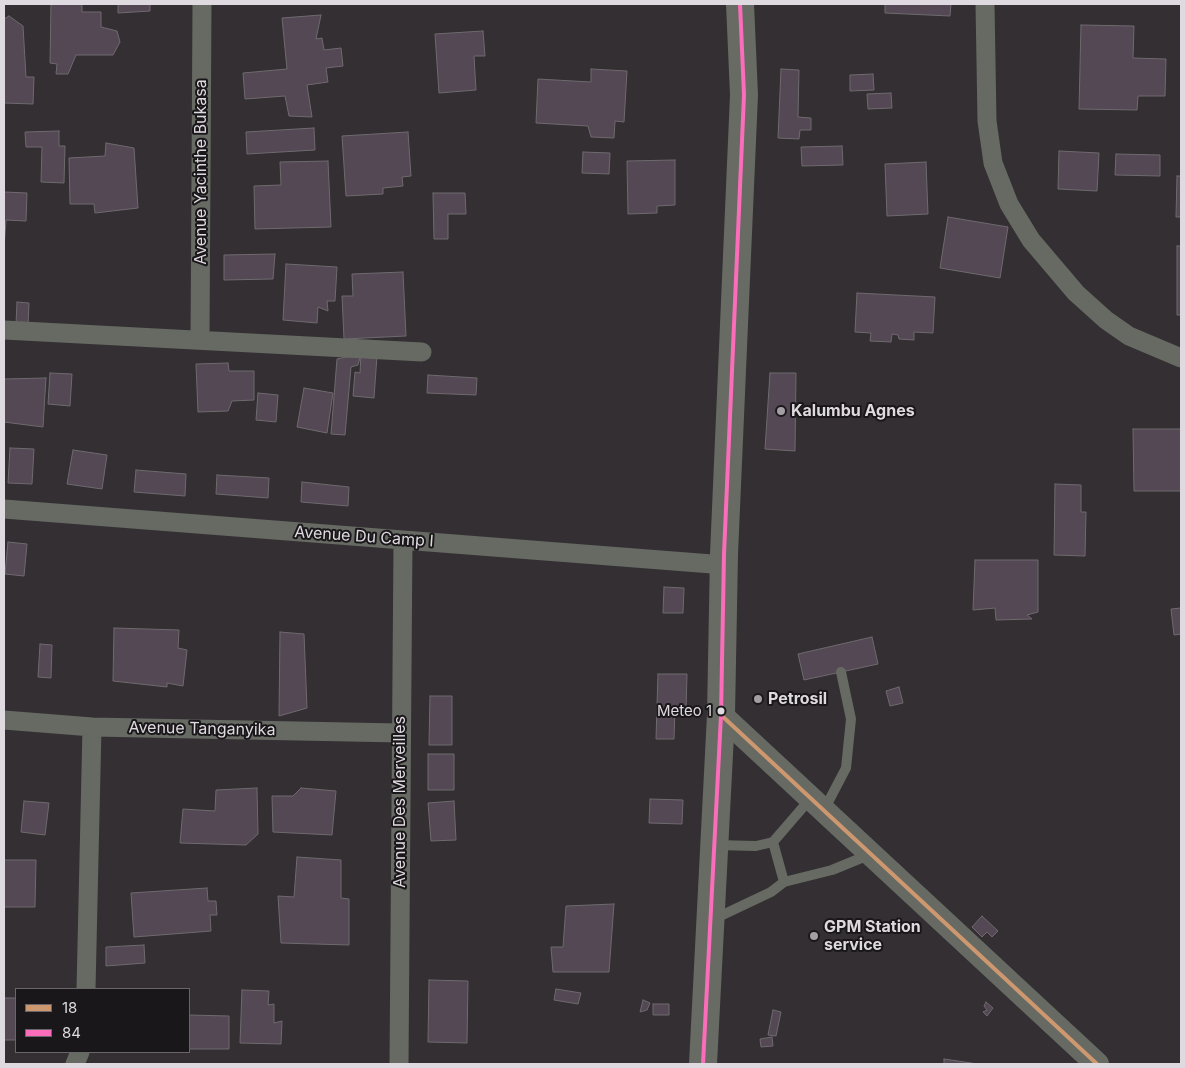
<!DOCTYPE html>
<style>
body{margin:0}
#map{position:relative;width:1185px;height:1068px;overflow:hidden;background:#332f33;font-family:Inter,sans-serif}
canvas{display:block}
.frame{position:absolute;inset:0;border:5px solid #dfdadf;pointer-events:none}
.legend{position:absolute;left:15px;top:988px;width:175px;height:65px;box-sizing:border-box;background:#1a171a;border:1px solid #696569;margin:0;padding:6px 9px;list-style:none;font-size:15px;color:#dfdadf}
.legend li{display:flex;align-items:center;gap:10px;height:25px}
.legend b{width:25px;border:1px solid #696569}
</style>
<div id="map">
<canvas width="1185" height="1068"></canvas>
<div class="frame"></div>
<ul class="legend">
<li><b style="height:6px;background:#cd976f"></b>18</li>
<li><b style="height:6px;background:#fb6dba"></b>84</li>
</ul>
</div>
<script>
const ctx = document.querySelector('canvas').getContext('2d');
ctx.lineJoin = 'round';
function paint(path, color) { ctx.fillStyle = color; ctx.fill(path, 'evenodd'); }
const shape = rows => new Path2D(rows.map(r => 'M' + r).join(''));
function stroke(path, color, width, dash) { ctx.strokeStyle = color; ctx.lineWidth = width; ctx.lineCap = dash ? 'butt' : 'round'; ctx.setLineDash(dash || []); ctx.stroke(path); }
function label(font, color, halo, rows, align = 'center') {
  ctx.font = font + ' Inter,sans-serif'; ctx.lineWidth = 4; ctx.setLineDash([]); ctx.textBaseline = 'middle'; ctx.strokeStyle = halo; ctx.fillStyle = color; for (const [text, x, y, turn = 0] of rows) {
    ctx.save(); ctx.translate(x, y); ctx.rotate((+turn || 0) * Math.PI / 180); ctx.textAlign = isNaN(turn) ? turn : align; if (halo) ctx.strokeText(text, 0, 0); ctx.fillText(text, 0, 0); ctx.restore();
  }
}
const building = shape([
 [51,4,82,4,82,12,101,12,101,27,117,31,120,42,113,55,76,55,68,74,56,74,57,64,50,63,51,4],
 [118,4,150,4,150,11,118,13,118,4],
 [885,4,951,4,950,16,885,13,885,4],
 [321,15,316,39,322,38,324,50,341,48,343,66,326,68,328,82,307,85,312,117,289,116,285,96,245,99,243,73,287,69,282,18,321,15],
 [9,16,23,26,26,77,34,77,33,104,4,103,4,19,9,16],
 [1081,25,1134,26,1133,58,1166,59,1165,96,1138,96,1137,110,1079,109,1081,25],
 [483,31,485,56,474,56,476,90,439,93,435,34,483,31],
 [591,69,627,71,624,122,615,121,614,138,591,137,588,126,536,123,538,79,591,82,591,69],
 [781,69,799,70,798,117,811,118,811,130,800,130,799,139,778,138,781,69],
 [873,74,874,90,850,91,850,75,873,74],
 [891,93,892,108,868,109,867,94,891,93],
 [314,128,315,150,247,154,246,132,314,128],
 [59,131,59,146,65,146,64,183,41,182,42,147,26,147,25,132,59,131],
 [408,132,411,176,402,177,403,186,383,188,383,194,346,196,342,136,408,132],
 [106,143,134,148,138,208,95,213,94,204,70,204,69,158,105,156,106,143],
 [842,146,843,165,802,166,801,147,842,146],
 [1059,151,1099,153,1097,191,1058,189,1059,151],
 [583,152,610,153,609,174,582,173,583,152],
 [1116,154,1160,155,1160,176,1115,175,1116,154],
 [675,160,675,205,657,206,657,213,628,214,627,161,675,160],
 [328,161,331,227,255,229,254,186,281,185,280,162,328,161],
 [926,162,928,214,887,216,885,164,926,162],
 [1177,176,1181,176,1181,217,1176,217,1177,176],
 [4,192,27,193,26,221,6,220,4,248,4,192],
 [433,193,465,193,466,214,448,214,448,239,434,239,433,193],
 [948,217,1008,227,1000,278,940,268,948,217],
 [1177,246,1181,246,1181,315,1177,315,1177,246],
 [275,254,273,279,224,280,224,255,275,254],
 [286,264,337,267,335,301,327,301,328,311,318,307,317,323,283,320,286,264],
 [403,272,406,336,344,339,342,296,353,296,352,274,403,272],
 [857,293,935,297,933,333,914,332,914,340,899,339,898,335,892,334,891,342,870,341,871,333,855,332,857,293],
 [17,302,29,303,28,325,16,324,17,302],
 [361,354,377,356,374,398,353,396,355,372,360,373,361,354],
 [361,354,358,365,351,367,345,435,331,434,337,359,361,354],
 [228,363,229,371,254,371,254,400,232,401,228,411,198,412,196,364,228,363],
 [50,373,72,374,70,406,48,404,50,373],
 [770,373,796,373,795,451,765,449,770,373],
 [428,375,477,378,476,395,427,393,428,375],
 [46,378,43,427,4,422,4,379,46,378],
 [304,388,333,393,327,433,297,427,304,388],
 [258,393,278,395,276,422,256,420,258,393],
 [1133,429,1181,429,1181,491,1134,491,1133,429],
 [10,448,34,449,32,484,8,483,10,448],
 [73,450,107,455,102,489,67,484,73,450],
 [136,470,186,474,185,496,134,492,136,470],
 [217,475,269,478,268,498,216,494,217,475],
 [302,482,349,487,348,506,301,502,302,482],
 [1055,484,1081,485,1081,512,1086,512,1085,556,1054,555,1055,484],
 [8,542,27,544,24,576,5,574,8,542],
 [975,560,1038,560,1038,612,1027,615,1032,619,996,620,995,608,973,610,975,560],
 [664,587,684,588,683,613,663,613,664,587],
 [1181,608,1181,634,1174,635,1171,609,1181,608],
 [114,628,179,630,178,648,187,650,183,686,167,683,167,687,113,681,114,628],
 [280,632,304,634,307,708,279,716,280,632],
 [872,637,878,664,804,680,798,654,872,637],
 [40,644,52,645,51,678,38,677,40,644],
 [658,674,687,674,686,709,675,708,674,739,656,739,658,674],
 [899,687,903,703,890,706,886,691,899,687],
 [430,696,452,696,452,745,429,745,430,696],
 [428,754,454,754,454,790,428,790,428,754],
 [257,788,258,834,246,845,180,843,183,809,215,811,216,790,257,788],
 [301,788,336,791,332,835,273,832,272,796,293,796,301,788],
 [650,799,683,800,682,824,649,823,650,799],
 [24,801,49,803,45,835,21,832,24,801],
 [454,801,456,840,431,841,428,803,454,801],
 [297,857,341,860,341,898,349,899,349,945,281,943,278,896,294,897,297,857],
 [4,860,36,860,35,907,4,907,4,860],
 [207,888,208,901,216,901,217,915,210,915,211,931,134,937,131,893,207,888],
 [614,904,609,972,553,972,551,947,563,947,566,906,614,904],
 [982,916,998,931,992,937,987,932,982,937,972,927,982,916],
 [144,945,145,963,106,966,106,947,144,945],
 [429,980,468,981,467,1043,428,1042,429,980],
 [556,989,581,993,578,1004,554,1000,556,989],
 [242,990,269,991,268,1005,274,1004,274,1023,282,1021,281,1044,240,1043,242,990],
 [4,998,16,998,16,1040,4,1040,4,998],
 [643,1000,650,1003,647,1010,640,1012,643,1000],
 [986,1002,993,1008,987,1016,983,1012,987,1010,984,1006,986,1002],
 [653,1004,669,1004,669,1015,653,1015,653,1004],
 [773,1010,781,1012,776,1036,768,1035,773,1010],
 [189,1015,229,1016,229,1049,189,1049,189,1015],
 [772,1037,773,1046,761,1047,760,1039,772,1037],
 [944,1059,978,1064,944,1064,944,1059]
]);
paint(building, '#544854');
stroke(building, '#6e6a6e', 1);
stroke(shape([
 [824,810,846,768,851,719,841,672],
 [773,842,811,798],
 [784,882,832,870,871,854],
 [714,919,771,892,784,882,773,842,756,846,715,845]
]), '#666a62', 10);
stroke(shape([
 [985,4,987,121,993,163,1009,204,1031,240,1076,293,1106,320,1129,336,1181,358],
 [4,330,422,352],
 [200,340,202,4],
 [4,509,725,565],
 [4,720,92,727,400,733],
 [86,989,92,727],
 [75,1064,80,1052],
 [399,1064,403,540]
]), '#666a62', 19);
stroke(shape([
 [721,715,1097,1064]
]), '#666a62', 24);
stroke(shape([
 [703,1064,721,715,724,554,744,95,740,4]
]), '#686b63', 28);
stroke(shape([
 [721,715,1097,1064]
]), '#cd976f', 4);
stroke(shape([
 [703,1064,721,715,724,554,744,95,740,4]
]), '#fb6dba', 4);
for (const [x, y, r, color] of [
 [781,411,5,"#a39ea3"],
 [758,699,5,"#a39ea3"],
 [721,711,4.5,"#dfdadf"],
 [814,936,5,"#a39ea3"]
]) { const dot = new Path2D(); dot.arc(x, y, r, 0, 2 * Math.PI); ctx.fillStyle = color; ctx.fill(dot); stroke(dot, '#1a171a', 2); }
label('15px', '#dfdadf', '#1a171a', [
 ["Meteo 1",712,711]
], 'right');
label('16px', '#dfdadf', '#1a171a', [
 ["Avenue Yacinthe Bukasa",201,172,-90],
 ["Avenue Du Camp I",364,537,4],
 ["Avenue Tanganyika",202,729,1],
 ["Avenue Des Merveilles",400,802,-90]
]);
label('bold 16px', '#dfdadf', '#1a171a', [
 ["Kalumbu Agnes",791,411],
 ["Petrosil",768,699],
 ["GPM Station",824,927],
 ["service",824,945]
], 'left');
</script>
